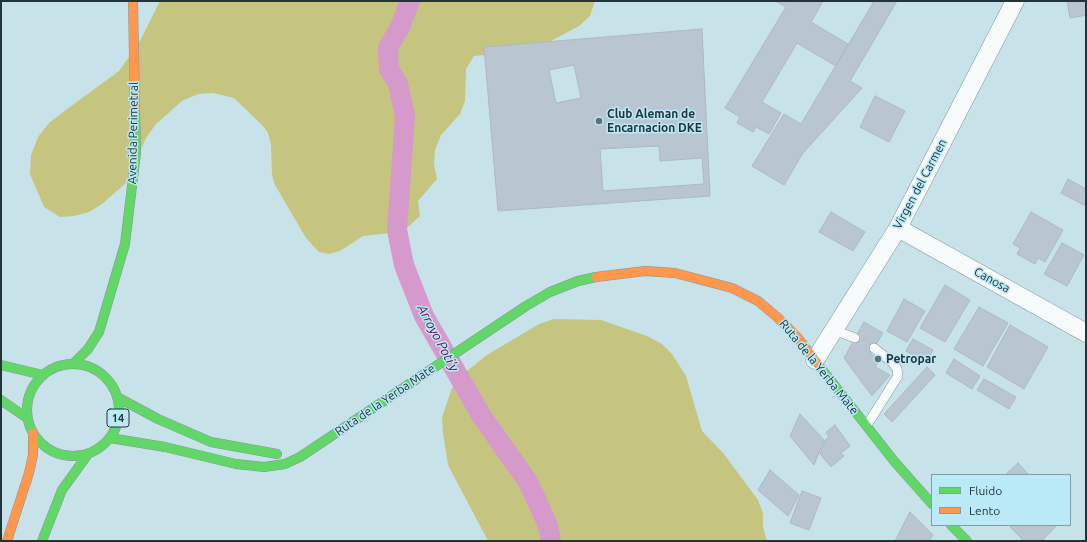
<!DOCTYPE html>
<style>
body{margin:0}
#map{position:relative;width:1087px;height:542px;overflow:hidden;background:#c8e2ea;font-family:Ubuntu,sans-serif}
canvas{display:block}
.frame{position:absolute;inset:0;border:2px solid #22343a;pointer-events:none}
.legend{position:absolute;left:931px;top:474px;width:140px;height:52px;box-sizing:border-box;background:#bae9f8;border:1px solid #7da1ac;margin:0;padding:5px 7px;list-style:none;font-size:12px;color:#22343a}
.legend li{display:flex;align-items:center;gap:8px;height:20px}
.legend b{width:20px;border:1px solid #7da1ac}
</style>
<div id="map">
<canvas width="1087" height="542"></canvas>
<div class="frame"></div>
<ul class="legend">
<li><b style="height:5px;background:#63d668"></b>Fluido</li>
<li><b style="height:5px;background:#ff974d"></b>Lento</li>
</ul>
</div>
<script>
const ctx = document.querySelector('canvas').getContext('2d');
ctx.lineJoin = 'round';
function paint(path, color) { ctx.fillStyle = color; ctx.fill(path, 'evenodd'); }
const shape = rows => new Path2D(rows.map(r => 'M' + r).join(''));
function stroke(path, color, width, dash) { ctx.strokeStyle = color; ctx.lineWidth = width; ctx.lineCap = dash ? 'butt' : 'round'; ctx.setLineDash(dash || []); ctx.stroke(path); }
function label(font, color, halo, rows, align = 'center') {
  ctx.font = font + ' Ubuntu,sans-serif'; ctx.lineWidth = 3; ctx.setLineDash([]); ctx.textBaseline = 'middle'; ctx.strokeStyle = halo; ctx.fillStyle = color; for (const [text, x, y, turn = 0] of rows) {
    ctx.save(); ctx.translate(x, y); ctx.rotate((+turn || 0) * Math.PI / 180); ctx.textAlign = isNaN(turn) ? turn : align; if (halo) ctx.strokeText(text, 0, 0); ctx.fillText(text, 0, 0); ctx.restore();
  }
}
paint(shape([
 [160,1,595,1,590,16,579,26,549,42,520,52,474,56,466,69,465,101,460,114,441,135,435,150,434,164,437,179,418,201,420,216,407,228,390,233,363,236,340,251,329,254,319,252,306,238,275,185,272,175,271,144,268,133,263,126,234,98,213,93,198,94,182,101,156,124,146,138,125,184,102,204,89,212,74,216,60,217,44,207,30,174,31,155,38,137,49,123,63,112,119,71,140,41],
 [554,319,601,320,647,336,662,344,672,354,686,376,702,431,724,454,758,500,763,513,763,527,767,541,488,541,448,465,443,433,442,417,452,388,462,375,487,355,539,324]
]), '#c6c580');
stroke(shape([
 [410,1,400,27,388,48,389,69,398,84,405,116,397,230,404,265,424,316,481,415,528,482,547,523,551,541]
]), '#d599cb', 20);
const building = shape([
 [775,1,823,1,811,22,848,44,836,66,797,43,762,102,781,113,769,134,756,127,753,132,737,123,740,117,725,108,786,7,775,1],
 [870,1,897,1,850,81,862,88,803,153,784,185,752,166,784,114,801,124,873,3,870,1],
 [1067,1,1086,1,1086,15,1070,18,1067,1],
 [702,29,710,196,498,211,484,47,702,29],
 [574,65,581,98,556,103,549,70,574,65],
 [875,96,905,111,889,142,860,127,875,96],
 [659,146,660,161,702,158,704,184,603,191,600,149,659,146],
 [1068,179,1086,189,1086,206,1061,193,1068,179],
 [831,212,865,232,853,251,819,232,831,212],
 [1031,212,1063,230,1045,262,1038,258,1035,264,1017,254,1020,248,1013,244,1031,212],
 [1062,243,1084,255,1067,286,1044,274,1062,243],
 [945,285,970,300,945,342,920,328,945,285],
 [904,299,925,311,907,342,887,331,904,299],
 [979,307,1008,323,983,366,954,349,979,307],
 [864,322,883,333,870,354,880,359,875,367,890,375,872,396,844,358,864,322],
 [1010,325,1048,347,1024,389,987,367,1010,325],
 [913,339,933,350,926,362,906,351,913,339],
 [954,359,980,376,972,389,946,373,954,359],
 [927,367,935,375,892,422,884,414,927,367],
 [984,379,1016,397,1009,409,977,390,984,379],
 [800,414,824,440,814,465,790,436,800,414],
 [835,425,850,446,841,453,844,456,831,467,820,454,825,440,829,437,826,432,835,425],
 [1018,463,1029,475,1005,475,1018,463],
 [770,470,799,495,788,516,758,490,770,470],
 [802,491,821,498,809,530,790,523,802,491],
 [910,512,933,535,929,541,895,541,910,512],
 [1012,525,1057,525,1042,541,1024,541,1010,527,1012,525]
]);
paint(building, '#b9c6d1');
stroke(building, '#acb9c3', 1);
const lane = shape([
 [834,330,855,338],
 [867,425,898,376,897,369,892,362,874,348]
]);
const street = shape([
 [898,228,1086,333],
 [815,360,898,228,1015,1]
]);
const fast = shape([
 [817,363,894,461,932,504],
 [73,364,88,349,99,332,125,244,136,153,135,109],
 '27 410a46 46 0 1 1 92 0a46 46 0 1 1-92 0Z',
 [1,365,43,375],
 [117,397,158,419,211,442,277,454],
 [1,400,27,418],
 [110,438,165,447,236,464,264,467,285,464,300,457,526,306,550,292,578,281,596,277],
 [951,525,967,541],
 [42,541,62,490,88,454]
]);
const slow = shape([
 [133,1,135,109],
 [596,277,645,271,675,273,732,288,758,301,777,317,798,338,817,363],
 [7,541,29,473,33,455,33,433]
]);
stroke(lane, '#82969c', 10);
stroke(street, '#82969c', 19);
stroke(fast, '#82969c', 10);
stroke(slow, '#82969c', 10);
stroke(lane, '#f7fbfc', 9);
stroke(street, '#f7fbfc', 18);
stroke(fast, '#63d668', 9);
stroke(slow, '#ff974d', 9);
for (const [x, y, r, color] of [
 [599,121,4,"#5c7178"],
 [878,359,4,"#5c7178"]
]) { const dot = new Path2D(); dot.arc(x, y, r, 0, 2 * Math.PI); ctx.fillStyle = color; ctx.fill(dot); stroke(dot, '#bae9f8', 1.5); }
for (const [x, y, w] of [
 [118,418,22]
]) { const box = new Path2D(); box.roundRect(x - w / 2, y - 9, w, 18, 3); ctx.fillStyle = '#bae9f8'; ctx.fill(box); stroke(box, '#22343a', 1); }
label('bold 11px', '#22343a', null, [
 ["14",118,418]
]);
label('bold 12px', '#22343a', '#bae9f8', [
 ["Club Aleman de",607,114],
 ["Encarnacion DKE",607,128],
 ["Petropar",886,359]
], 'left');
label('12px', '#22343a', '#bae9f8', [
 ["Avenida Perimetral",133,133,-89],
 ["Virgen del Carmen",920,184,-62],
 ["Canosa",992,280,29],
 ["Ruta de la Yerba Mate",819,367,51],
 ["Ruta de la Yerba Mate",385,400,-34]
]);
label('italic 13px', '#640c51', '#bae9f8', [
 ["Arroyo Poti'y",438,338,62]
]);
</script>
